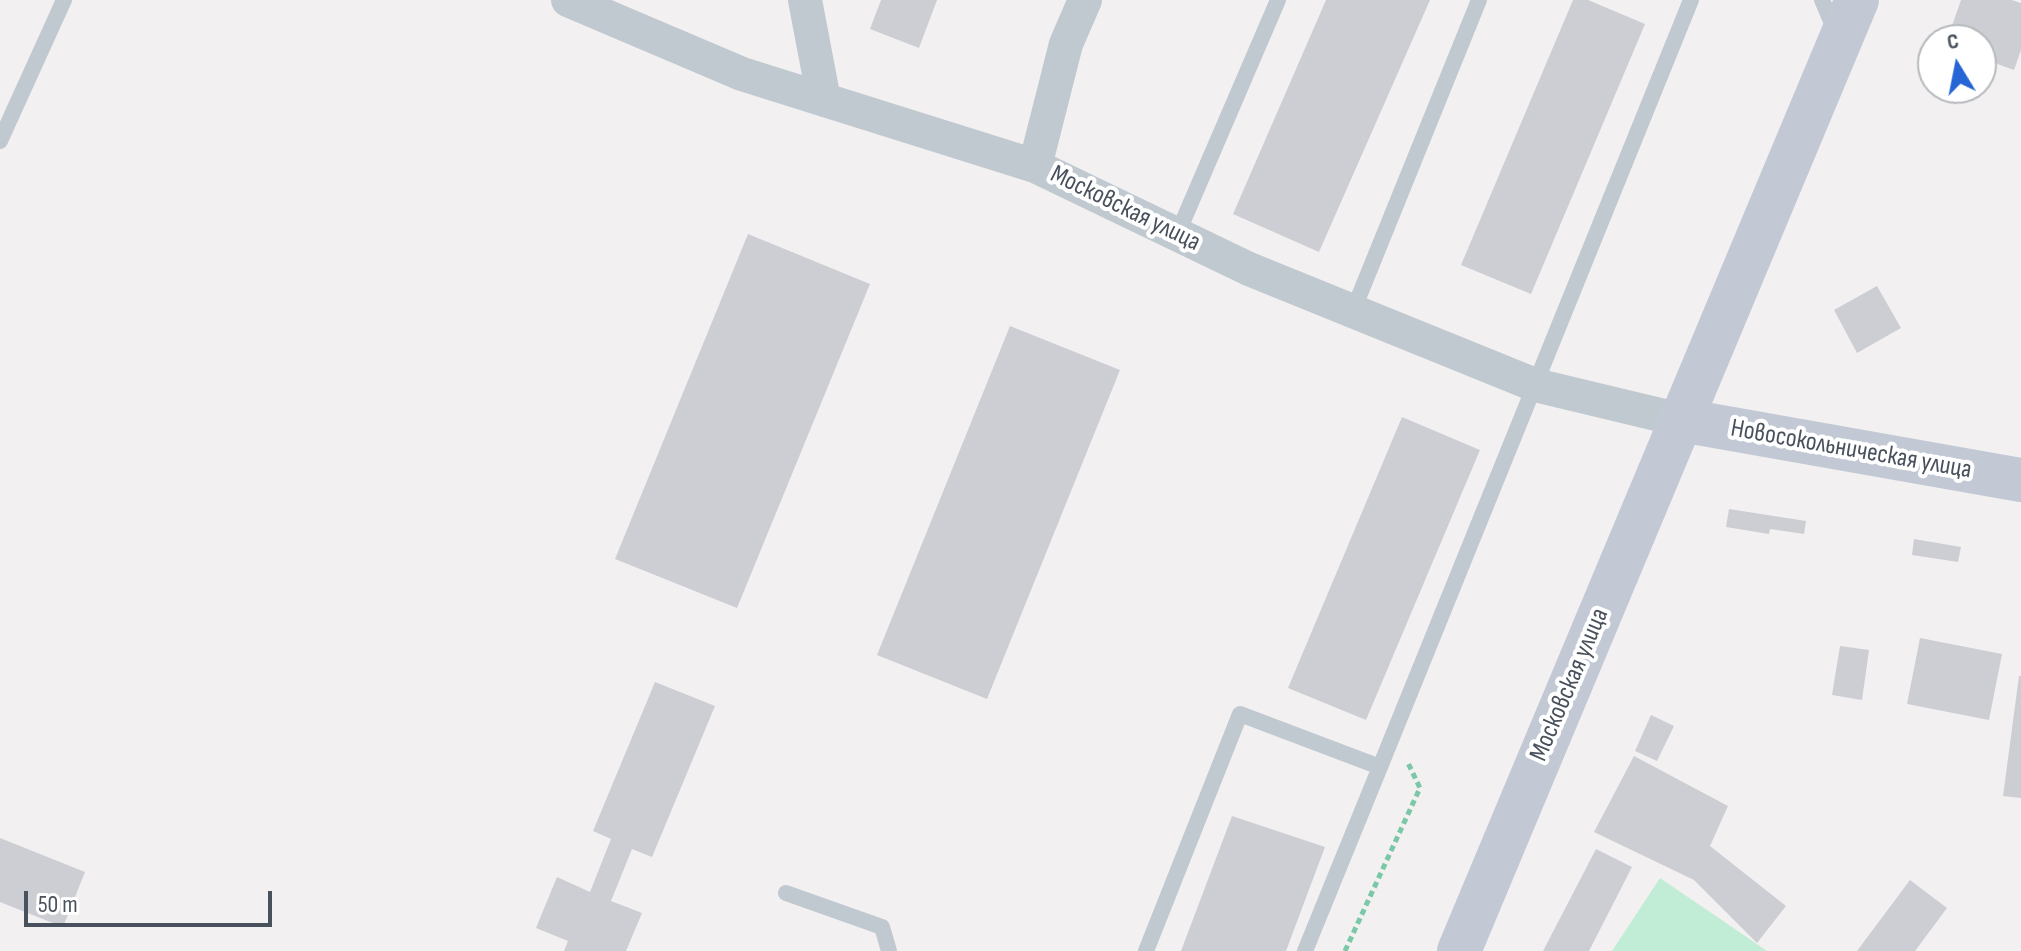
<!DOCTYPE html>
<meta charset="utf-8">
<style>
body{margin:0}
#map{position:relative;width:2021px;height:951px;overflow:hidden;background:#f2f0f0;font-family:"Sofia Sans Condensed",sans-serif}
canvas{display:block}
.north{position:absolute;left:1917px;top:24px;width:80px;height:80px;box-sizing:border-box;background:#fff;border:2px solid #b6b9be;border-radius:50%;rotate:350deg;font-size:22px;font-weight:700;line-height:32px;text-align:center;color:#49515c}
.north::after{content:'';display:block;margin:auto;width:28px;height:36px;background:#2665d6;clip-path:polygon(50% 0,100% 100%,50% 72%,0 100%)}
.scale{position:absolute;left:24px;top:891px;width:248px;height:36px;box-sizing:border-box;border:4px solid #49515c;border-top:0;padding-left:10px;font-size:24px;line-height:28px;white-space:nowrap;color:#49515c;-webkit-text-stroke:6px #fff;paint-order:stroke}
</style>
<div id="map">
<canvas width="2021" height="951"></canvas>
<div class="north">С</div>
<div class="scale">50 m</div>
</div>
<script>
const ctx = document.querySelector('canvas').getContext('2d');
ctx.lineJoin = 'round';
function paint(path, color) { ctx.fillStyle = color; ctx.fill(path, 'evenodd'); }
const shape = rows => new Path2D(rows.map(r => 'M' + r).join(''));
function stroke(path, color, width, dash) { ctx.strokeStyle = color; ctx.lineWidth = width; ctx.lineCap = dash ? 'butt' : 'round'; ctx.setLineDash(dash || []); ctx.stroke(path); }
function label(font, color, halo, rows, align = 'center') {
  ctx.font = font + ' "Sofia Sans Condensed",sans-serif'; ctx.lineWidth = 8; ctx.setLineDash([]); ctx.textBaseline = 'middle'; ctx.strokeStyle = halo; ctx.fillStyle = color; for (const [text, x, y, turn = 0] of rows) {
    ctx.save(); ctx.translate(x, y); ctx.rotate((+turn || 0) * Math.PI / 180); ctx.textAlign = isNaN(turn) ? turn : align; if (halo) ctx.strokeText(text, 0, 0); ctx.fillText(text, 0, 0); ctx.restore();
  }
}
paint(shape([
 [1660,878,1767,951,1612,951]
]), '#c1ecd5');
paint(shape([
 [881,0,937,0,919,48,870,29],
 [1326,0,1430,0,1319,252,1233,214],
 [1573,0,1588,0,1645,24,1531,294,1461,265],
 [1961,0,2012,0,2021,3,2021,50,2014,70,1981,58,1981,40,1947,40],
 [748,234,870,284,737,608,615,559],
 [1877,286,1901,328,1857,353,1834,310],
 [1010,326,1120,370,987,699,877,655],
 [1402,417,1480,450,1366,720,1288,688],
 [1729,509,1806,521,1804,534,1770,529,1769,534,1726,527],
 [1914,539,1961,547,1958,562,1912,555],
 [1920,638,2002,654,1989,720,1907,704],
 [1840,646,1869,650,1862,700,1832,695],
 [2019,676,2021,676,2021,798,2003,796],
 [655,682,715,706,652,857,632,849,611,901,642,913,626,951,564,951,568,941,536,928,557,877,590,892,611,839,593,831],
 [1651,715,1674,726,1657,761,1635,751],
 [1634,756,1728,806,1710,846,1786,906,1757,943,1694,880,1594,832],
 [1232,816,1325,847,1286,951,1181,951],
 [0,838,85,872,63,927,0,902],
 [1596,849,1632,867,1589,951,1543,951],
 [1910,880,1947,908,1915,951,1857,951]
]), '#cdced4');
stroke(shape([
 [1345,951,1420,788,1408,763]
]), '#7bc8a8', 5, [6, 4]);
stroke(shape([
 [1822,0,1836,33],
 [0,141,64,0],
 [1177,235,1278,0],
 [1353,311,1479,0],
 [1380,767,1691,0],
 [786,893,882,927,889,951],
 [1146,951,1240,714,1380,767,1305,951]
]), '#c1c9d0', 16);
stroke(shape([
 [568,0,742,74,1035,166,1249,269,1535,385,1681,420],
 [805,0,824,100],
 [1035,166,1066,44,1085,0]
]), '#c1c9d0', 34);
stroke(shape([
 [1681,420,2021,480],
 [1459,951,1857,0]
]), '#c2c9d5', 44);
label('26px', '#49515c', '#fff', [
 ["Московская улица",1125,209,26],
 ["Новосокольническая улица",1851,450,10],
 ["Московская улица",1570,685,-67]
]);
</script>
